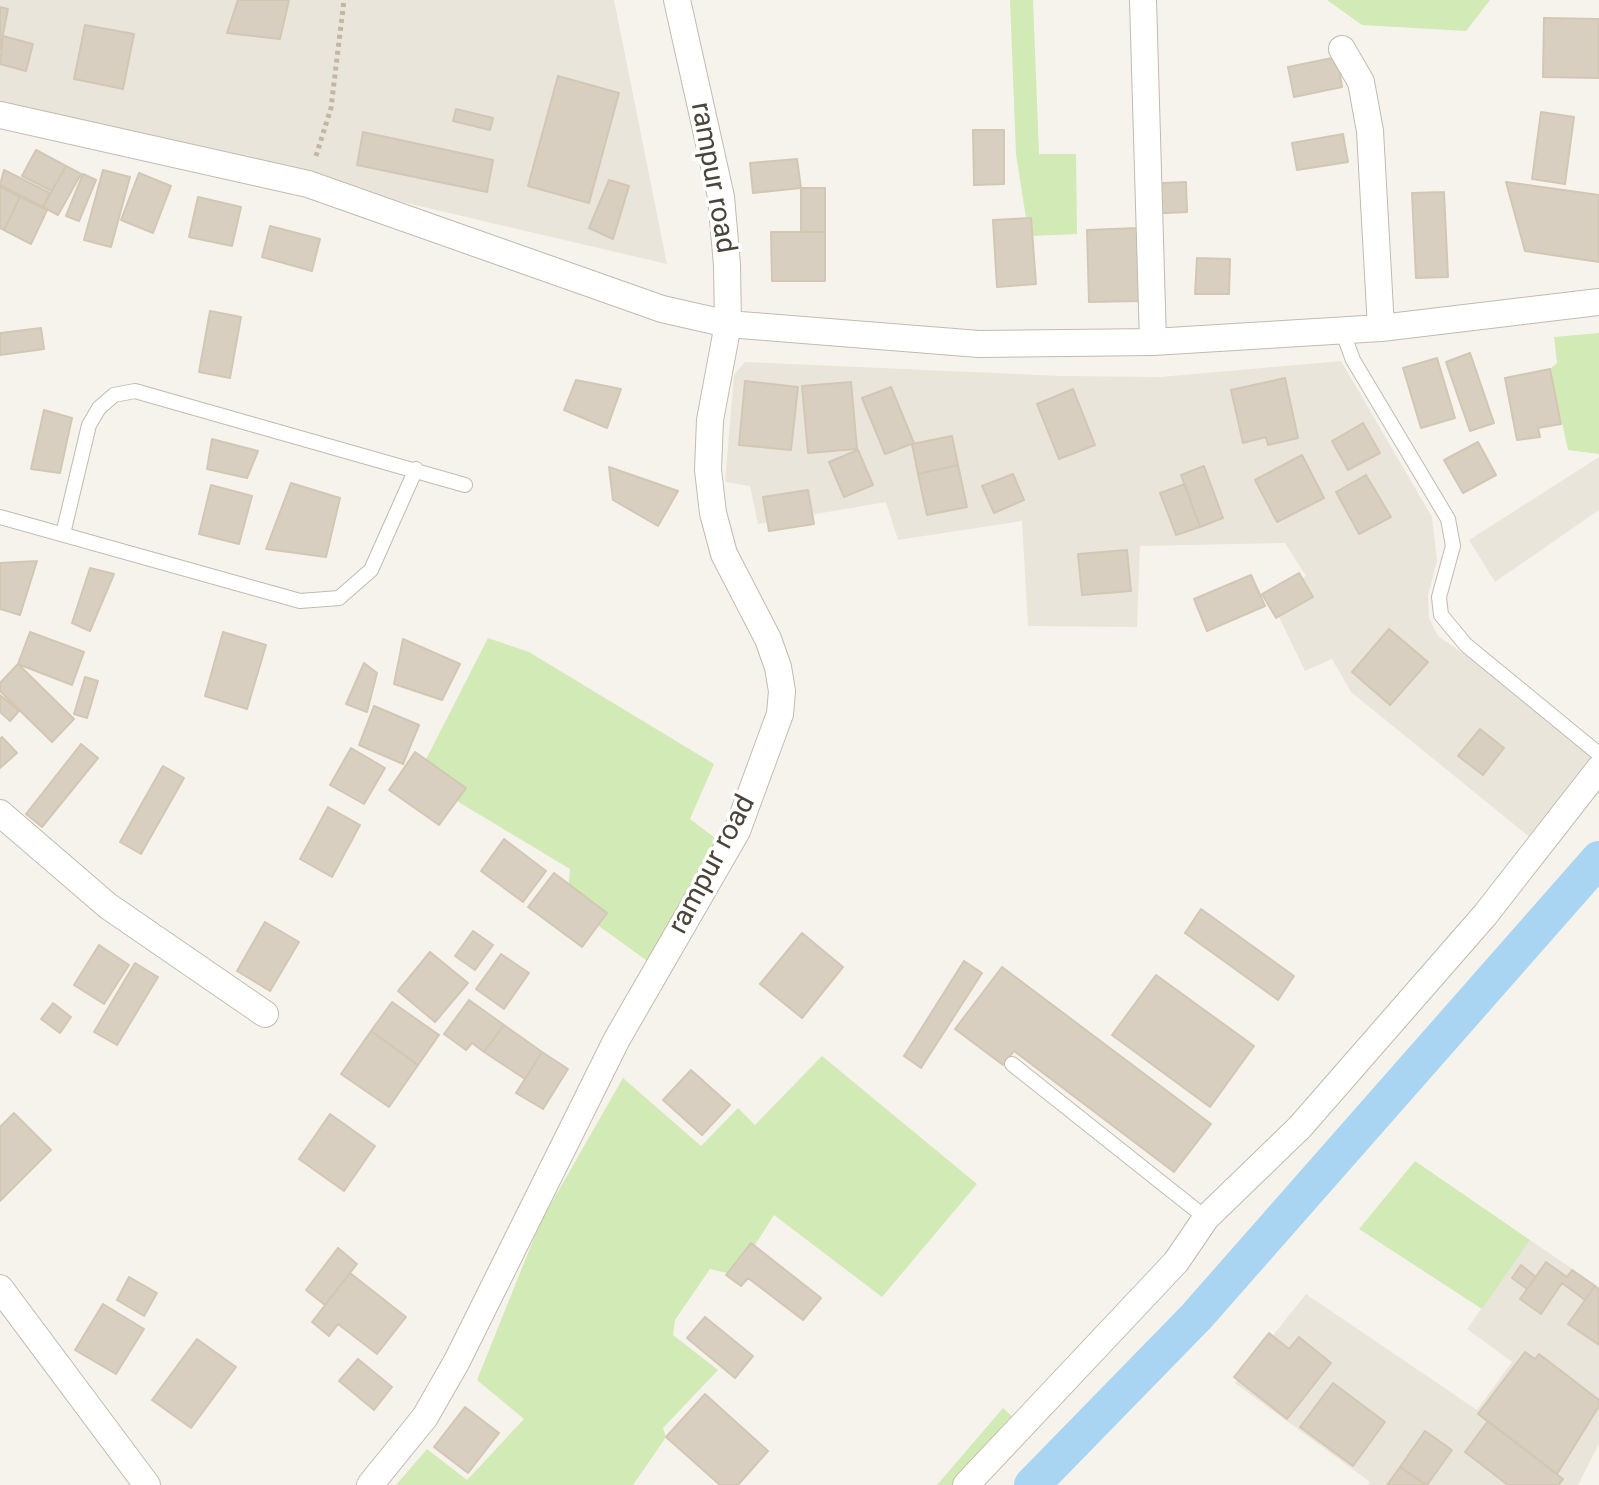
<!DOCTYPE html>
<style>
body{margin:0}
canvas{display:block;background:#f6f3ec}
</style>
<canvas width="1599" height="1485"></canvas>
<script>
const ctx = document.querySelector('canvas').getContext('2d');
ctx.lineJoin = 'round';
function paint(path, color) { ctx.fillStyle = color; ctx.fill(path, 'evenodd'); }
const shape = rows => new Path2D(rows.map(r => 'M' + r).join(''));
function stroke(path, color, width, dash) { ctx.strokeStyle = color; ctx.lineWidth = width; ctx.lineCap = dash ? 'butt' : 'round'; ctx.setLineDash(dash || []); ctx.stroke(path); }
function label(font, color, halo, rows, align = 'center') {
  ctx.font = font + ' Roboto,sans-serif'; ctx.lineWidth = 7; ctx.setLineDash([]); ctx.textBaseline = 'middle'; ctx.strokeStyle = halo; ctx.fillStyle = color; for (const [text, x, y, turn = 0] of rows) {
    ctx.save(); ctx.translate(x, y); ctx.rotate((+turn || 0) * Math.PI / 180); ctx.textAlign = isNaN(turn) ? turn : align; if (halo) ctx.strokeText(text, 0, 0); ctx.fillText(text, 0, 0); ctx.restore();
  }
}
paint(shape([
 [0,0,614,0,667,264,0,108],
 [1341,361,1432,517,1437,561,1428,595,1429,618,1438,636,1497,677,1594,758,1532,839,1351,692,1332,659,1305,671,1269,596,1306,576,1285,543,1140,546,1137,627,1028,626,1022,521,898,540,886,502,758,524,750,486,725,482,734,375,745,362,1062,376,1160,377],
 [1599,457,1599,510,1495,582,1469,540],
 [1530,1240,1599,1287,1599,1444,1578,1485,1368,1485,1370,1482,1235,1383,1306,1294,1477,1410,1512,1362,1467,1329]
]), '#eae5da');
paint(shape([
 [1010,0,1033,0,1039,154,1076,154,1077,234,1032,236,1031,218,1026,218,1016,154],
 [1327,0,1490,0,1466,31,1362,25],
 [1599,333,1599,454,1568,450,1550,369,1557,363,1554,337],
 [488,638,529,652,714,764,690,819,723,844,657,968,567,903,570,869,417,777],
 [822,1056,977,1184,882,1297,774,1215,736,1275,710,1269,675,1320,673,1335,718,1370,663,1428,666,1437,633,1485,396,1485,427,1449,467,1480,524,1419,477,1380,540,1223,623,1078,701,1146,738,1108,755,1125],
 [1415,1161,1530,1240,1482,1309,1359,1229],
 [1003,1408,1017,1421,961,1485,937,1485]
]), '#d2eab5');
stroke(shape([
 [1032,1485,1196,1317,1599,859]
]), '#a9d4f2', 36);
const building = shape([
 [238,0,289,0,280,39,227,33,238,0],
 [0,7,8,9,0,49,0,7],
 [1544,18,1599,19,1599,78,1543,77,1544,18],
 [85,25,134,34,123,89,74,79,85,25],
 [3,36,33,44,26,71,0,64,3,36],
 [1337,57,1342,87,1294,97,1288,67,1337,57],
 [558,76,619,93,589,203,528,186,558,76],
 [456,109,493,118,490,130,453,121,456,109],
 [1541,112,1574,117,1565,184,1532,179,1541,112],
 [973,130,1004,130,1004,184,974,185,973,130],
 [363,132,493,160,487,192,357,165,363,132],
 [1343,134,1348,162,1297,170,1292,143,1343,134],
 [36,150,66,166,52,191,22,176,36,150],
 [797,159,801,188,753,193,750,163,797,159],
 [66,166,81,174,58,215,43,207,66,166],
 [4,170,50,193,43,207,0,185,4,170],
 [103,170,130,177,111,247,84,240,103,170],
 [139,173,171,186,153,233,121,220,139,173],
 [83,174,96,180,79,221,66,216,83,174],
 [609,180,629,186,613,239,589,228,609,180],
 [1186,182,1187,212,1143,214,1141,184,1186,182],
 [1506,182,1599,195,1599,262,1525,251,1506,182],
 [0,187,20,197,4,230,0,228,0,187],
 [801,188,825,188,825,232,801,232,801,188],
 [1444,192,1448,277,1416,278,1412,193,1444,192],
 [20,197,47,210,31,244,4,230,20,197],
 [198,197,241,207,232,246,189,237,198,197],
 [1031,218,1036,284,997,287,993,220,1031,218],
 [270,226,320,239,312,271,262,257,270,226],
 [1137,228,1141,301,1089,302,1087,230,1137,228],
 [771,232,825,232,825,281,772,281,771,232],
 [1197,258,1230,259,1229,294,1195,294,1197,258],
 [210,311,241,317,230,378,199,372,210,311],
 [41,328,44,349,0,355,0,333,41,328],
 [1470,353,1494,423,1470,431,1446,362,1470,353],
 [1437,358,1455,418,1421,428,1403,368,1437,358],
 [1550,369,1561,424,1538,428,1540,437,1517,440,1505,378,1550,369],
 [1285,378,1298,438,1268,445,1266,437,1243,443,1231,390,1285,378],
 [576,380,621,389,607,428,564,410,576,380],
 [745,381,798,387,791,450,739,445,745,381],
 [851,382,857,449,808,453,802,386,851,382],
 [891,387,914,443,885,454,862,398,891,387],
 [1073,389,1095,445,1059,459,1037,404,1073,389],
 [44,410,72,418,60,473,31,469,44,410],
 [1363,423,1380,453,1348,470,1332,441,1363,423],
 [952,436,958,465,918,474,912,444,952,436],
 [212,439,258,451,247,478,207,469,212,439],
 [1478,442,1496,475,1463,493,1444,460,1478,442],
 [858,450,873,485,844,497,829,462,858,450],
 [1302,455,1324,498,1277,522,1255,480,1302,455],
 [958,465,967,507,927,515,918,474,958,465],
 [1204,466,1223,518,1200,527,1181,475,1204,466],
 [609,467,678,491,658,526,613,500,609,467],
 [1013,474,1024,500,994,513,982,486,1013,474],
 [1366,475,1391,517,1359,534,1336,492,1366,475],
 [291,483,340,498,326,557,266,549,291,483],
 [1185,484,1200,527,1176,535,1160,493,1185,484],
 [211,485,252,496,239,544,199,534,211,485],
 [808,490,814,524,769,531,763,497,808,490],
 [1127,550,1131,591,1082,595,1078,554,1127,550],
 [37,561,20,615,0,609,0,563,37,561],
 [90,568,114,574,90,631,72,623,90,568],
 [1299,573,1313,597,1276,618,1262,594,1299,573],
 [1251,575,1265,606,1207,631,1194,599,1251,575],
 [1389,629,1428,662,1390,705,1352,672,1389,629],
 [30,632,84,652,72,685,18,664,30,632],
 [223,632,266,645,247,709,205,696,223,632],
 [403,639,460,664,442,700,394,684,403,639],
 [364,663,377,673,367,712,346,704,364,663],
 [18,664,74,719,52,742,0,691,0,683,18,664],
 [85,677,98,681,87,718,74,714,85,677],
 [0,695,19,711,10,721,0,712,0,695],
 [374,706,419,725,403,764,359,745,374,706],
 [1480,729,1504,748,1483,775,1458,756,1480,729],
 [2,737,17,753,0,768,0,739,2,737],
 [81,744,98,758,42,827,26,814,81,744],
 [351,748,385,768,364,804,330,785,351,748],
 [415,752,466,788,439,825,389,790,415,752],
 [163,766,184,778,141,854,120,842,163,766],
 [328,807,360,825,332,877,300,859,328,807],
 [504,839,546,871,523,902,481,871,504,839],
 [554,873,607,913,582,947,528,907,554,873],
 [1201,909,1294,976,1278,1000,1185,933,1201,909],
 [265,922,299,942,270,991,237,971,265,922],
 [473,931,493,945,475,970,455,956,473,931],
 [802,933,843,967,802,1018,760,984,802,933],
 [99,945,129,965,104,1004,74,985,99,945],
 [430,952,468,983,435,1022,398,991,430,952],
 [501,954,529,973,504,1009,476,989,501,954],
 [964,961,982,973,921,1068,904,1056,964,961],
 [135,963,158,977,117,1045,94,1032,135,963],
 [1002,967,1211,1124,1174,1172,1014,1051,1003,1065,955,1029,1002,967],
 [1156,975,1254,1046,1210,1107,1112,1035,1156,975],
 [469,1000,504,1025,484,1052,472,1043,466,1050,444,1034,469,1000],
 [392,1002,439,1035,418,1065,371,1031,392,1002],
 [53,1003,71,1017,60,1033,41,1019,53,1003],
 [504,1025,542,1052,525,1079,484,1052,504,1025],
 [371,1031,418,1065,389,1107,341,1074,371,1031],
 [542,1052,568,1069,543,1109,516,1093,542,1052],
 [691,1070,730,1105,702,1135,663,1100,691,1070],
 [14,1113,51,1150,0,1201,0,1127,14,1113],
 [330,1114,375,1146,344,1191,299,1159,330,1114],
 [751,1243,821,1298,803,1320,748,1278,741,1286,726,1275,751,1243],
 [338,1248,357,1264,325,1305,306,1290,338,1248],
 [1546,1262,1567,1277,1572,1270,1595,1286,1585,1300,1562,1283,1541,1314,1520,1299,1546,1262],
 [1521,1265,1536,1277,1527,1289,1512,1278,1521,1265],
 [350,1273,406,1317,377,1354,338,1324,329,1336,312,1322,350,1273],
 [129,1277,157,1293,144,1316,117,1300,129,1277],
 [1595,1286,1599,1290,1599,1345,1568,1324,1595,1286],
 [103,1304,144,1329,116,1374,75,1350,103,1304],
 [705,1317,753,1356,735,1378,687,1338,705,1317],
 [1269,1333,1289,1349,1299,1337,1331,1363,1287,1419,1234,1377,1269,1333],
 [197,1339,236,1367,191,1428,152,1400,197,1339],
 [1525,1352,1535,1359,1539,1354,1599,1400,1599,1406,1557,1474,1478,1414,1525,1352],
 [358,1359,392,1387,374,1410,339,1381,358,1359],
 [1333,1383,1385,1422,1353,1466,1300,1427,1333,1383],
 [705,1394,768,1451,738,1485,720,1485,666,1437,705,1394],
 [465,1407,499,1433,468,1473,434,1447,465,1407],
 [1488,1421,1563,1479,1558,1485,1508,1485,1465,1452,1488,1421],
 [1425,1431,1452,1450,1427,1485,1400,1467,1425,1431],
 [1400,1467,1426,1485,1387,1485,1400,1467]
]);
paint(building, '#d8cfc1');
stroke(building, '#d3c7b4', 2);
const lane = shape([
 [1342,330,1353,360,1448,519,1453,546,1439,597,1441,615,1466,645,1599,754],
 [0,517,300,601,339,598,371,570,416,469],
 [63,534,89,425,99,408,114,395,135,391,465,485],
 [1012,1064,1206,1218]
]);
const street = shape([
 [1143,0,1153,342],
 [1342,49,1361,82,1370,131,1381,328],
 [0,115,308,184,662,309,728,324,979,344,1153,342,1381,328,1599,302],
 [0,813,108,906,265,1014],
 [0,1288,147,1485],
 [370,1485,425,1417,457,1361,617,1039,737,831,780,714,782,691,778,667,768,639,724,554,713,513,708,470,710,420,728,324,727,265,721,197,677,0],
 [966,1485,1176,1262,1206,1218,1300,1127,1485,915,1599,769]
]);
stroke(lane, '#c2bbae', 16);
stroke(street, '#c2bbae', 28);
stroke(shape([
 [316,156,331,108,344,0]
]), '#c4b79f', 5, [4, 4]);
stroke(lane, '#fff', 14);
stroke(street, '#fff', 26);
label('28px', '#4b4439', '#fff', [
 ["rampur road",712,178,80],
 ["rampur road",713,865,-62]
]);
</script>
